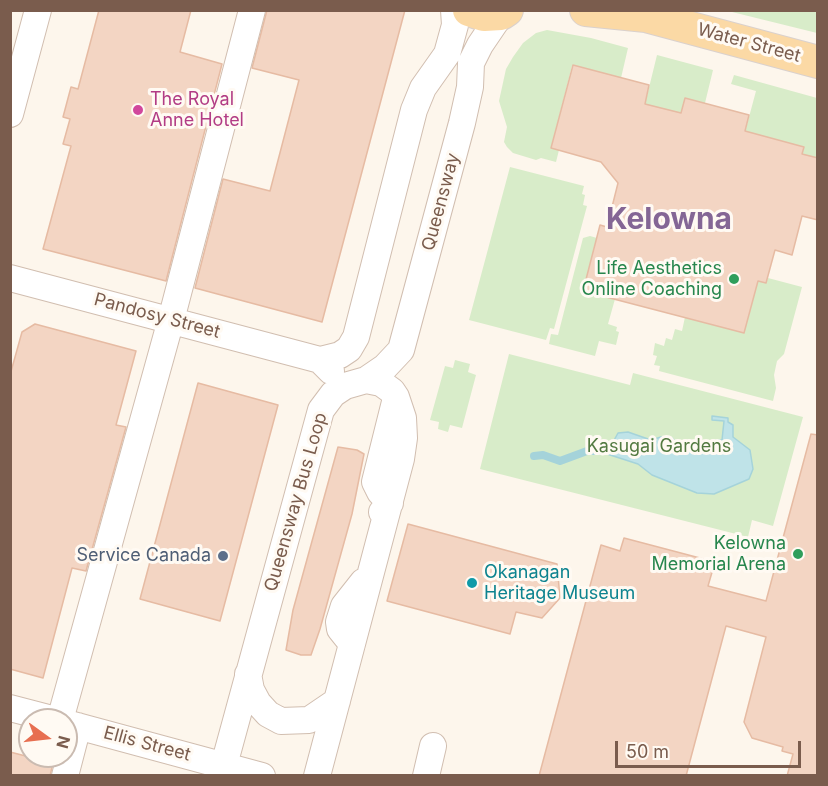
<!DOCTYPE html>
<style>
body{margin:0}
#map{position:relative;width:828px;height:786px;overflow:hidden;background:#fdf6ec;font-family:Inter,sans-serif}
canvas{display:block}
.frame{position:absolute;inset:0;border:12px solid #7a5c4d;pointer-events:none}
.north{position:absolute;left:18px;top:708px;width:60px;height:60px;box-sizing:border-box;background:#fffaf3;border:2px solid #cabbb1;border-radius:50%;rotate:105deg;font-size:16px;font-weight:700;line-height:24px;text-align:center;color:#7a5c4d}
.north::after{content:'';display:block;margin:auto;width:21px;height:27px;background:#e76f51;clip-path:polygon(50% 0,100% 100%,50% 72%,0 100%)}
.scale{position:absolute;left:615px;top:741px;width:186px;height:27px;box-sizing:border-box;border:3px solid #7a5c4d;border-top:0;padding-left:8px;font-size:18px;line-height:21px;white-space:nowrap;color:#7a5c4d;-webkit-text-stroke:4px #fffaf3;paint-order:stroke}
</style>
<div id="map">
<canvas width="828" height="786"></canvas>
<div class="frame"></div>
<div class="north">N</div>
<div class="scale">50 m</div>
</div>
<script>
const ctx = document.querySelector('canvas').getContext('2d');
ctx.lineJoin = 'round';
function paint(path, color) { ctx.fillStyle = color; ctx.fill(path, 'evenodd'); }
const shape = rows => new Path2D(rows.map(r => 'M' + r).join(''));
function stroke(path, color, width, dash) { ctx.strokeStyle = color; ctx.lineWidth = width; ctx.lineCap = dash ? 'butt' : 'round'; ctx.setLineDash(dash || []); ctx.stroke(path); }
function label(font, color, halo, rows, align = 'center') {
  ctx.font = font + ' Inter,sans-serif'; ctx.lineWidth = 6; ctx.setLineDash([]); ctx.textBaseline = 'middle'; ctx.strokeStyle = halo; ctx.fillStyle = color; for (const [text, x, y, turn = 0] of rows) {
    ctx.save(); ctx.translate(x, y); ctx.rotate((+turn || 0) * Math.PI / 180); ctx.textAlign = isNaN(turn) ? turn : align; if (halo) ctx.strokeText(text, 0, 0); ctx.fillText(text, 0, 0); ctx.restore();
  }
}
paint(shape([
 [728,11,817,11,817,33],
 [547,30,591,38,628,48,621,78,572,66,551,148,559,150,556,162,541,158,536,160,513,153,507,147,504,142,507,127,499,101,506,69,513,57,523,43,536,33],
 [657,55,713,70,705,103,681,113,645,104],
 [734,75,817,98,817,158,802,154,803,147,745,132,756,91,731,84],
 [510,167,584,186,582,194,585,195,583,205,587,206,554,329,550,328,546,340,469,320],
 [590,236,597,238,615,299,608,324,617,327,616,331,619,332,616,345,599,341,595,356,549,344,551,334,558,335,583,238],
 [768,278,802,287,784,354,777,361,774,375,776,388,773,401,659,371,660,366,654,365,657,356,653,355,655,343,664,346,666,338,672,340,675,329,682,331,685,317,744,333,758,281,766,283],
 [509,354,630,385,633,373,803,417,773,526,752,520,748,537,480,469],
 [455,360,470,364,468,372,476,375,462,428,450,425,448,432,438,429,439,422,430,420,445,366,453,368]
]), '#d8ecc9');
const water = shape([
 [712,416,728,418,728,422,733,425,733,437,750,450,753,469,749,479,714,494,697,493,652,475,638,464,604,453,604,449,612,444,618,433,628,432,651,440,661,437,672,438,679,445,689,447,692,443,715,444,716,440,722,440,724,421,712,420,712,416]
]);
paint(water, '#bfe3e8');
stroke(water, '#a5d3da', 1.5);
stroke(shape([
 [534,456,543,455,560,461,587,451,604,451]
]), '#a5d3da', 8);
const building = shape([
 [99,10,191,10,180,52,222,64,166,281,43,249,71,146,63,144,70,119,63,117,71,87,78,89,99,10],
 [267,10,405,10,322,322,195,288,223,179,270,191,299,80,252,68,267,10],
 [573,65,649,85,645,104,681,113,685,98,749,115,745,131,804,147,802,154,818,158,818,220,802,216,792,255,775,250,766,283,758,281,744,333,583,291,600,225,607,227,618,183,601,162,551,148,573,65],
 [35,324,136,351,116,425,126,427,86,571,72,568,43,678,10,669,10,375,22,332,35,324],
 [198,383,278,405,220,621,140,599,198,383],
 [811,434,818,435,818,776,787,776,793,754,782,751,783,747,752,738,744,722,766,637,726,626,686,776,539,776,601,545,620,551,624,538,715,562,708,586,766,601,811,434],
 [338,447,357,450,364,454,352,514,320,629,311,655,301,655,286,650,293,610,338,447],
 [408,524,557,564,560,598,542,618,516,612,510,634,387,601,408,524],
 [10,752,53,763,50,776,10,776,10,752]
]);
paint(building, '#f3d5c3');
stroke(building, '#e6bba3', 1.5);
const minor = shape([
 [10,114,38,10],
 [10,278,320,360,331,371],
 [320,360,340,355,349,349,356,337,414,110,423,88,447,54,455,25,454,10],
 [366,380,385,367,401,350,462,123,470,87,471,63,480,45,501,14],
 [382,512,390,503,380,492,375,482,395,402],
 [352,644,340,629,339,622,344,606,363,582],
 [248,674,251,690,258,703,268,714,281,721,309,720,337,701],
 [10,708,56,720],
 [60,720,171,320,252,10],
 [66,723,262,776],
 [224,765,321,410,333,394,345,386,366,380,381,383,392,391,396,397,403,418,404,438,401,459,317,776],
 [65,776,78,726],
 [426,776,433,746]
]);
const major = shape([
 [469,10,484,15,501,14,507,10],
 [586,10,646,16],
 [632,10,646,16,818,62]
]);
stroke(minor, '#d1beb0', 28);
stroke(major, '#dad1cd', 34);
stroke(minor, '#fff', 26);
stroke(major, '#fbd9a5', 32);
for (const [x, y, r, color] of [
 [138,110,6,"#d1479c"],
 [734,279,6,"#2e9e5b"],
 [798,554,6,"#2e9e5b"],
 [223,556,6,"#5c6f8a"],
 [472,583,6,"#0f9aa8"]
]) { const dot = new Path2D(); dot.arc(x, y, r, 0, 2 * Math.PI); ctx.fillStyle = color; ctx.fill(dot); stroke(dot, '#fffaf3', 2); }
label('18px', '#7a5c4d', '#fffaf3', [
 ["Water Street",749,43,15],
 ["Queensway",441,202,-75],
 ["Pandosy Street",157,316,15],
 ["Queensway Bus Loop",296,502,-74],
 ["Ellis Street",147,744,15]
]);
label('18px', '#b23c85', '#fffaf3', [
 ["The Royal",150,100],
 ["Anne Hotel",150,121]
], 'left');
label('18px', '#27864d', '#fffaf3', [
 ["Life Aesthetics",722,269],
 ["Online Coaching",722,290],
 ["Kelowna",786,544],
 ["Memorial Arena",786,565]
], 'right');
label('18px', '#537a41', '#fffaf3', [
 ["Kasugai Gardens",659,447]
]);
label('18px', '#4e5e75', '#fffaf3', [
 ["Service Canada",211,556]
], 'right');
label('18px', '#0d838f', '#fffaf3', [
 ["Okanagan",484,573],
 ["Heritage Museum",484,594]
], 'left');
label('bold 30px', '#846695', '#fffaf3', [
 ["Kelowna",669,220]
]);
</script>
